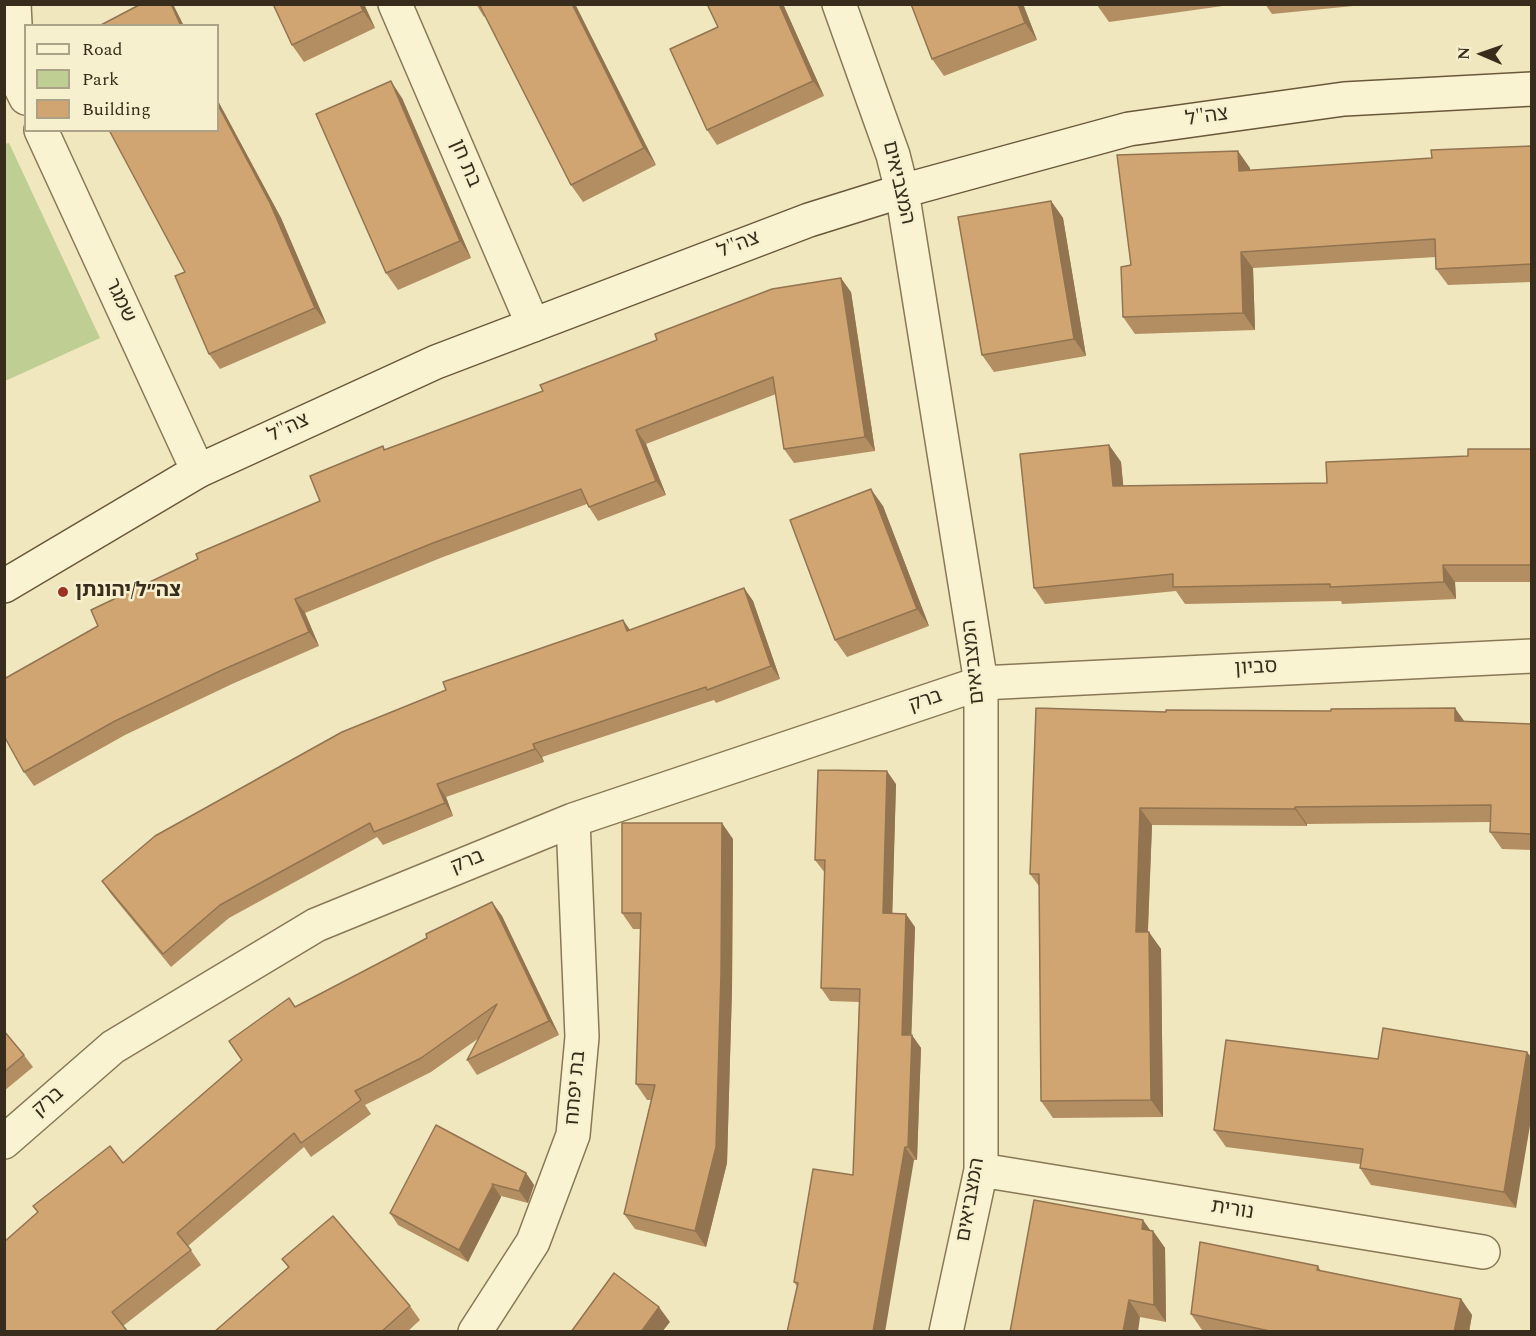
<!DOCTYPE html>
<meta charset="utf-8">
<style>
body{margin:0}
#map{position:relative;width:1536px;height:1336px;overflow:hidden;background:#f0e7be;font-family:Spectral,serif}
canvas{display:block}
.frame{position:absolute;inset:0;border:6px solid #382d1c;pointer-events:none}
.legend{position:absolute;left:24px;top:24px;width:195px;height:108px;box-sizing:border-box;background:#f7f0ce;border:2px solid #aba287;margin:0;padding:8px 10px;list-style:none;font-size:18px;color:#382d1c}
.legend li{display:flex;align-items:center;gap:12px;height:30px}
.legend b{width:30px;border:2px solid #aba287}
.north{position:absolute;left:1452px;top:24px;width:60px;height:60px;-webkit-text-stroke:4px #f7f0ce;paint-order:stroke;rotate:272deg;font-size:16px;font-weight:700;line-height:24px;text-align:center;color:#382d1c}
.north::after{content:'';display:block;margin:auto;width:21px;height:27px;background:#382d1c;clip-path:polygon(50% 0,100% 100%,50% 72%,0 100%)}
</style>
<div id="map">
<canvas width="1536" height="1336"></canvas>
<div class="frame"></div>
<ul class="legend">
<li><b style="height:8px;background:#faf3d2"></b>Road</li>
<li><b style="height:16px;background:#bfce92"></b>Park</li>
<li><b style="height:16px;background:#d0a572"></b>Building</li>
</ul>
<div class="north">N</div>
</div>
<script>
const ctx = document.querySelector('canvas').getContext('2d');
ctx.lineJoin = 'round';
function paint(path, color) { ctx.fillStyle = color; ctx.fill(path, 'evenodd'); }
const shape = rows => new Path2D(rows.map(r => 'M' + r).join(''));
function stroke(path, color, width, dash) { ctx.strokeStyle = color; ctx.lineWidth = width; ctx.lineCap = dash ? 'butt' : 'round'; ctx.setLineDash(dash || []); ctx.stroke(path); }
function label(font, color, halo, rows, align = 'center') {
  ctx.font = font + ' Spectral,"Noto Sans Hebrew",serif'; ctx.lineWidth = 5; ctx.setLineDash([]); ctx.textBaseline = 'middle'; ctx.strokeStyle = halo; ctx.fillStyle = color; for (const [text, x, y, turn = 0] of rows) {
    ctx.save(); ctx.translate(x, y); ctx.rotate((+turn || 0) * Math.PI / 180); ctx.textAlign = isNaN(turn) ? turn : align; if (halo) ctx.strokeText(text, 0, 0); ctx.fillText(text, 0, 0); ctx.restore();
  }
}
paint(shape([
 [9,143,100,338,5,381,4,144]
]), '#bfce92');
const street = shape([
 [14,4,18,82,26,98],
 [395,4,533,325],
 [839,4,893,155,902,191,981,683,981,1170,946,1332],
 [41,130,198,471],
 [4,1142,113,1047,316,925,573,820,981,683,1532,656],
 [981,1170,1483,1252],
 [475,1332,533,1242,573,1135,582,1037,573,820]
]);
const secondary = shape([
 [4,586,198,471,436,362,809,220,902,191,1129,129,1344,99,1532,89]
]);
stroke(street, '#897856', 36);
stroke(secondary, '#6a583a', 36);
stroke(street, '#faf3d2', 33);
stroke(secondary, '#faf3d2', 33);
paint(shape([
 [273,4,364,4,375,28,304,62,292,45],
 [476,4,575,4,656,165,583,202,571,185,485,16,484,17],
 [783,4,824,96,717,145,707,130,718,27],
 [911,4,1023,4,1037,40,944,76,932,59],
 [1103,4,1237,4,1109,22,1097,5],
 [1265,4,1374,4,1272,14],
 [402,98,471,258,398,290,386,273],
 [218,101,281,218,326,323,220,369,209,354,185,272,218,130],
 [1532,146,1532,282,1448,285,1436,269,1436,257,1253,268,1255,330,1135,334,1123,317,1131,265,1250,168,1250,170,1432,158],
 [1051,201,1063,218,1086,356,994,372,982,355],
 [851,292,875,451,794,463,784,449,776,394,646,444,666,495,598,521,587,504,443,557,305,613,319,646,232,684,125,735,34,786,24,772,320,501,383,446,385,450],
 [1109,445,1121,462,1123,486,1327,483,1468,456,1532,449,1532,582,1455,582,1456,599,1342,604,1341,601,1185,604,1176,591,1045,604,1034,588],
 [883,506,929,626,847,657,835,640],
 [744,588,753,601,780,679,716,703,714,700,542,757,544,762,446,797,453,816,383,845,377,837,229,918,171,967,111,894,102,881,623,620,630,630],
 [1166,712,1464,721,1532,724,1532,850,1502,849,1490,832,1490,822,1307,824,1307,826,1152,825,1148,932,1161,949,1163,1117,1053,1118,1041,1101,1039,886,1030,874],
 [896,784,892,913,915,927,911,1035,921,1048,917,1160,914,1160,797,1286,794,1282,853,1175,859,1002,830,1001,821,988,825,873,815,860],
 [733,839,732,989,727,1163,706,1247,635,1229,624,1214,651,1100,647,1100,636,1084,641,929,633,929,622,913],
 [492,902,502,916,559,1035,477,1075,467,1060,479,1038,431,1072,365,1105,371,1114,311,1157,304,1147,188,1246,201,1265,123,1326,4,1332,123,1163,242,1060,295,1007,427,938],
 [4,1031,24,1055,33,1067,4,1091],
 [1527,1052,1516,1208,1371,1185,1360,1168,1360,1164,1226,1147,1214,1130,1378,1059],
 [526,1173,534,1185,528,1203,501,1196,501,1197,468,1262,398,1225,390,1213],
 [1034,1200,1153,1231,1165,1248,1166,1322,1140,1317],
 [282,1259,410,1306,420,1320,407,1332,214,1332,288,1267],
 [1318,1266,1321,1271,1461,1299,1472,1315,1469,1332,1210,1332,1202,1330,1191,1314]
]), '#b38e62');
paint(shape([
 [171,4,173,4,184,26,181,26],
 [360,4,364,4,375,28,363,11],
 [572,4,575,4,656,165,644,148],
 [779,4,783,4,824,96,813,81],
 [1018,4,1023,4,1037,40,1025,23],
 [391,81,402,98,471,258,460,241],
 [218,101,281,218,326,323,315,308,218,105],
 [1238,151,1250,168,1251,188,1239,171],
 [1051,201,1063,218,1086,356,1074,339],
 [1241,252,1253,268,1255,330,1243,313],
 [841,278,851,292,875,451,865,437],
 [636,430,646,444,666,495,656,481],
 [1109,445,1121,462,1125,503,1113,486],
 [871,489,883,506,929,626,917,609],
 [1443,565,1455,582,1456,599,1444,582],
 [744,588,753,601,780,679,771,666],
 [295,599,305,613,319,646,309,632],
 [623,620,632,633,627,631],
 [1455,708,1467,725,1455,721],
 [533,744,542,757,544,762,535,749],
 [887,771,896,784,892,926,883,913],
 [437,784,446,797,453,816,445,803],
 [1295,807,1307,824,1307,826,1295,809],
 [1140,808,1152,825,1147,949,1136,932],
 [722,823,733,839,732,989,727,1163,706,1247,695,1231],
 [492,902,502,916,559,1035,549,1021],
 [906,914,915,927,911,1048,902,1035],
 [1149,932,1161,949,1163,1117,1151,1100],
 [912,1035,921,1048,917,1160,908,1147],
 [1527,1052,1532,1058,1532,1114,1516,1208,1504,1192],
 [905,1147,914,1160,885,1332,873,1332],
 [526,1173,534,1185,528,1203,519,1191],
 [493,1185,501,1197,468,1262,459,1250],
 [1143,1220,1153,1234,1153,1231,1165,1248,1166,1322,1154,1305,1142,1229],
 [1461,1299,1472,1315,1469,1332,1454,1332],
 [1129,1300,1140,1317,1138,1332,1123,1332],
 [659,1307,670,1322,662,1332,641,1332]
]), '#927450');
const building = shape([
 [141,4,171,4,181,26,99,26,141,4],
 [273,4,360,4,363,11,292,45,273,4],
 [479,4,572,4,644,148,571,185,479,4],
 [707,4,779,4,813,81,707,130,670,49,718,27,707,4],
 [911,4,1018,4,1025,23,932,59,911,4],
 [391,81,460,241,386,273,316,114,391,81],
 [218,105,270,203,315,308,209,354,175,276,185,272,109,130,218,130,218,105],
 [1532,146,1532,264,1436,269,1435,239,1241,252,1243,313,1123,317,1121,267,1131,265,1117,155,1238,151,1239,171,1432,158,1431,150,1532,146],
 [1051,201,1074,339,982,355,958,217,1051,201],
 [841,278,865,437,784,449,773,377,636,430,656,481,589,507,581,489,433,543,295,599,309,632,222,670,115,721,24,772,4,736,4,679,98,626,91,610,198,559,196,554,320,501,310,476,383,446,384,450,543,391,540,385,657,340,655,334,772,289,841,278],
 [1109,445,1113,486,1327,483,1326,462,1468,456,1468,449,1532,449,1532,565,1443,565,1444,582,1330,587,1330,584,1173,587,1173,574,1034,588,1020,454,1109,445],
 [871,489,917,609,835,640,790,520,871,489],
 [744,588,771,666,707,690,706,687,533,744,535,749,437,784,445,803,374,832,370,823,220,905,163,954,102,881,155,836,342,732,446,690,443,682,623,620,627,631,744,588],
 [1036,708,1166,712,1166,710,1331,711,1331,709,1455,708,1455,721,1532,724,1532,834,1490,832,1491,805,1295,807,1295,809,1140,808,1136,932,1149,932,1151,1100,1041,1101,1039,874,1030,874,1036,708],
 [818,770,887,771,883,913,906,914,902,1035,912,1035,908,1147,905,1147,873,1332,787,1332,798,1283,794,1282,813,1169,853,1175,860,989,821,988,825,860,815,860,818,770],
 [622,823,722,823,721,974,716,1147,695,1231,624,1214,655,1085,636,1084,641,913,622,913,622,823],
 [492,902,549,1021,467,1060,497,1004,421,1058,355,1091,361,1100,301,1143,294,1133,177,1233,191,1250,112,1312,128,1332,4,1332,4,1242,38,1212,33,1206,110,1146,123,1163,242,1060,229,1041,289,998,295,1007,427,938,426,934,492,902],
 [1383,1028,1527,1052,1504,1192,1360,1168,1363,1149,1214,1130,1226,1040,1378,1059,1383,1028],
 [4,1031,24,1055,4,1072,4,1031],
 [436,1125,526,1173,519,1191,492,1184,493,1185,459,1250,390,1213,436,1125],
 [1034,1200,1143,1220,1142,1229,1153,1231,1154,1305,1129,1300,1123,1332,1010,1332,1034,1200],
 [333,1216,410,1306,381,1332,214,1332,289,1267,282,1259,333,1216],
 [1200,1242,1318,1266,1317,1270,1461,1299,1454,1332,1274,1332,1191,1314,1200,1242],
 [614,1273,659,1307,641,1332,571,1332,614,1273]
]);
paint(building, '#d0a572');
stroke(building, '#927450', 1.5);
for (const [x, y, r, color] of [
 [63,592,6,"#9b3223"]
]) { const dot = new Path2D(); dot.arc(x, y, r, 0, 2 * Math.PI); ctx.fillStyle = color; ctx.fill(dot); stroke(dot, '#f7f0ce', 2); }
label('20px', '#382d1c', '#f7f0ce', [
 ["צה\"ל",1207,118,-8],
 ["בת חן",464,164,67],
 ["המצביאים",897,183,77],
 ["צה\"ל",739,246,-21],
 ["שמגר",119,301,65],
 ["צה\"ל",289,429,-25],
 ["המצביאים",975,662,-96],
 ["סביון",1256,669,-3],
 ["ברק",926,702,-19],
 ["ברק",468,863,-22],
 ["בת יפתח",577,1088,-85],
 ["ברק",49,1103,-41],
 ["המצביאים",972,1200,-80],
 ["נורית",1232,1211,9]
]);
label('bold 20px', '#382d1c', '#f7f0ce', [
 ["צה״ל/יהונתן",75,592]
], 'left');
</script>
